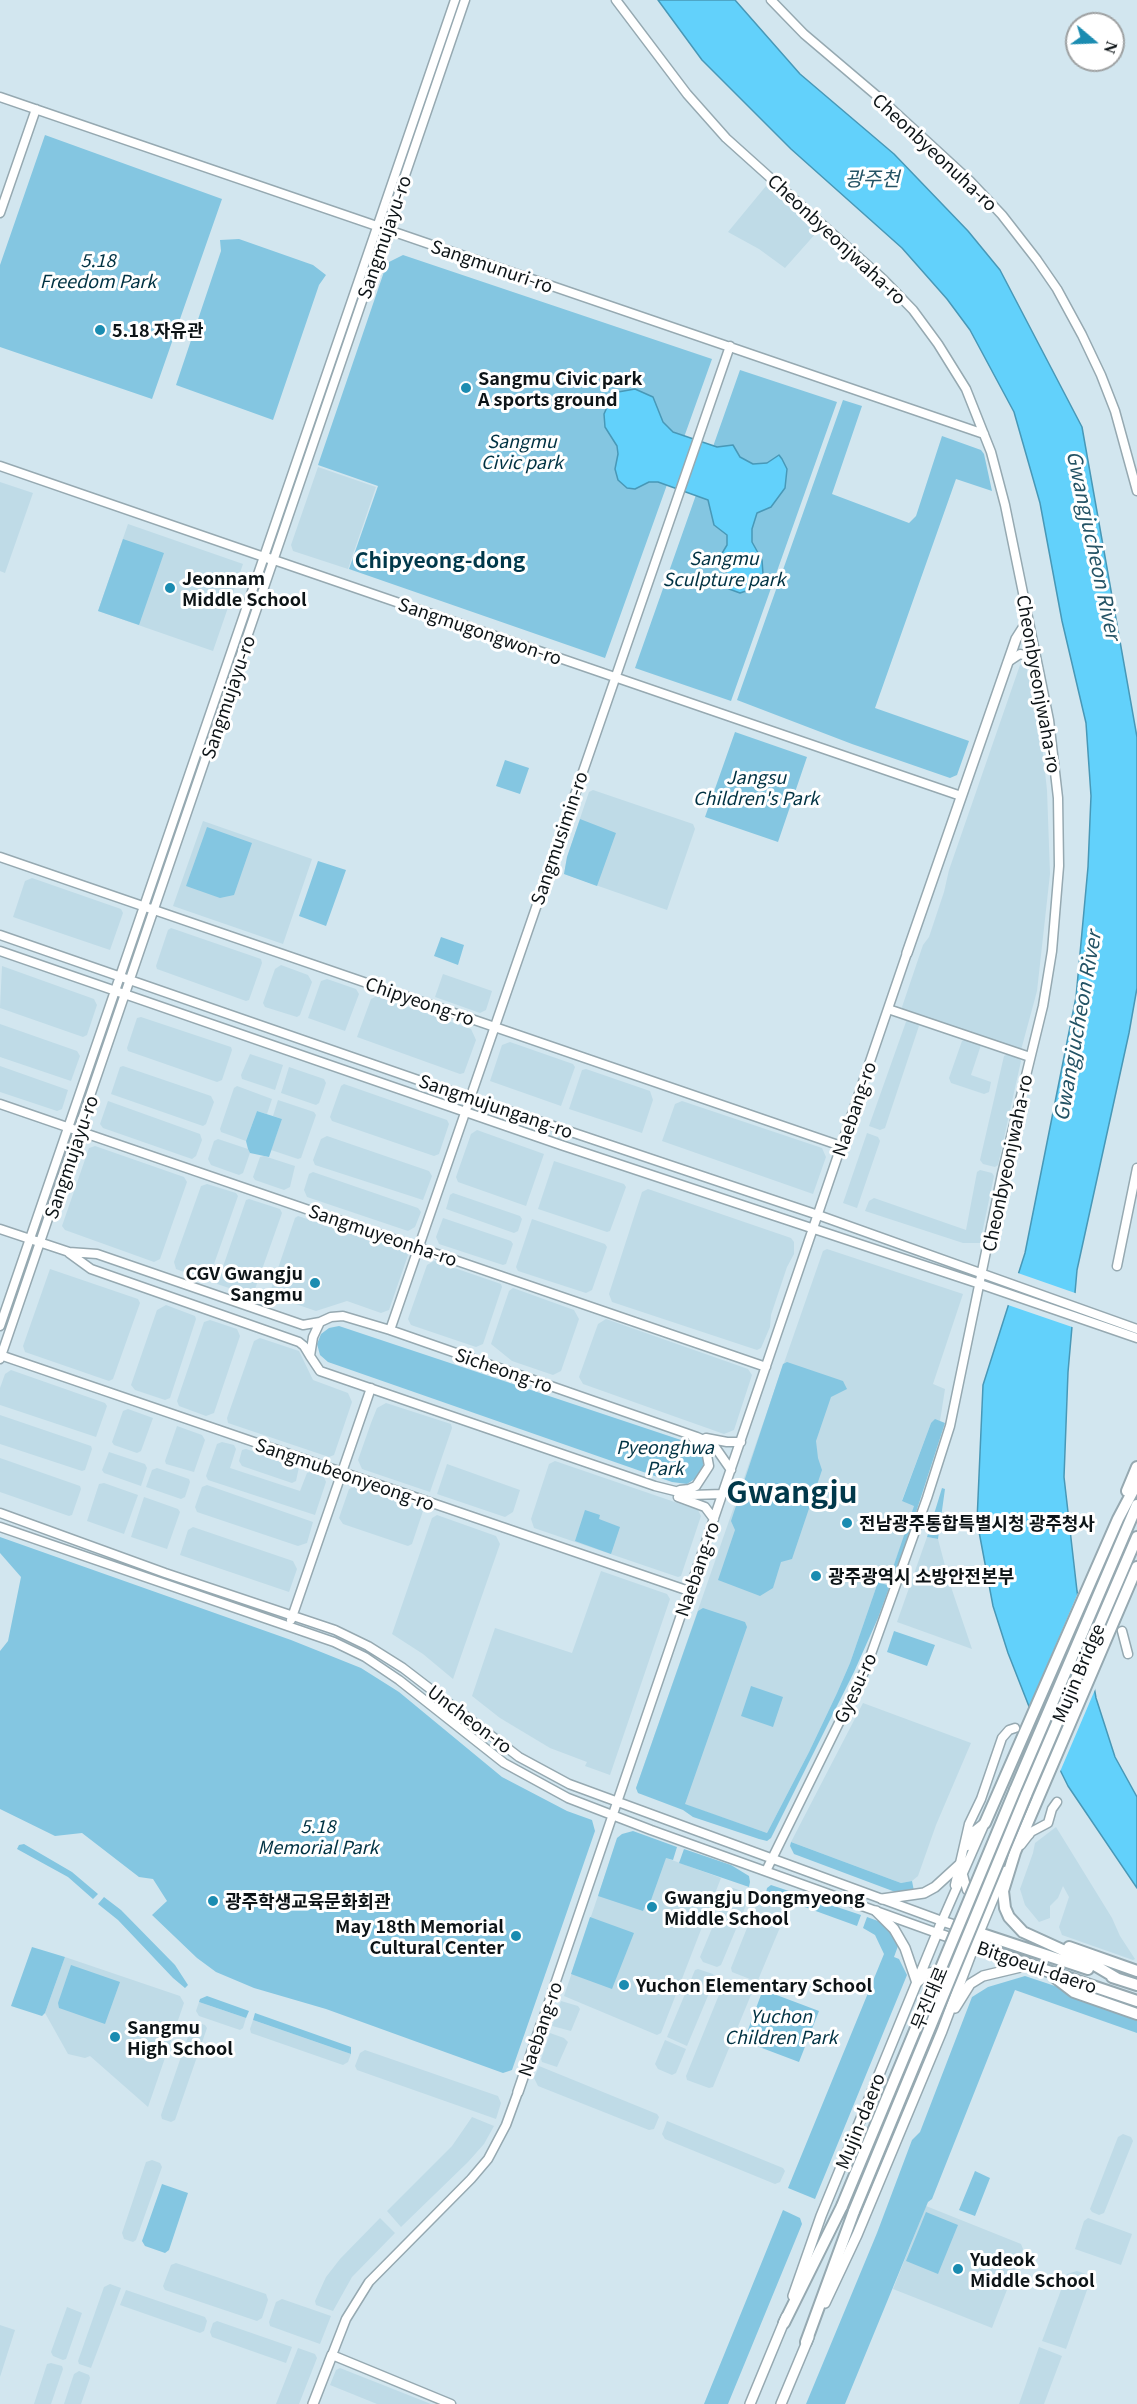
<!DOCTYPE html>
<meta charset="utf-8">
<style>
body{margin:0}
#map{position:relative;width:1137px;height:2404px;overflow:hidden;background:#d2e6ef;font-family:Georgia,serif}
canvas{display:block}
.north{position:absolute;left:1065px;top:12px;width:60px;height:60px;box-sizing:border-box;background:#fff;border:2px solid #9ea1a2;border-radius:50%;rotate:109deg;font-size:16px;font-weight:700;line-height:24px;text-align:center;color:#0d1417}
.north::after{content:'';display:block;margin:auto;width:21px;height:27px;background:#1b8cb1;clip-path:polygon(50% 0,100% 100%,50% 72%,0 100%)}
</style>
<div id="map">
<canvas width="1137" height="2404"></canvas>
<div class="north">N</div>
</div>
<script>
const ctx = document.querySelector('canvas').getContext('2d');
ctx.lineJoin = 'round';
function paint(path, color) { ctx.fillStyle = color; ctx.fill(path, 'evenodd'); }
const shape = rows => new Path2D(rows.map(r => 'M' + r).join(''));
function stroke(path, color, width, dash) { ctx.strokeStyle = color; ctx.lineWidth = width; ctx.lineCap = dash ? 'butt' : 'round'; ctx.setLineDash(dash || []); ctx.stroke(path); }
function label(font, color, halo, rows, align = 'center') {
  ctx.font = font + ' Georgia,"Noto Sans KR",serif'; ctx.lineWidth = 6; ctx.setLineDash([]); ctx.textBaseline = 'middle'; ctx.strokeStyle = halo; ctx.fillStyle = color; for (const [text, x, y, turn = 0] of rows) {
    ctx.save(); ctx.translate(x, y); ctx.rotate((+turn || 0) * Math.PI / 180); ctx.textAlign = isNaN(turn) ? turn : align; if (halo) ctx.strokeText(text, 0, 0); ctx.fillText(text, 0, 0); ctx.restore();
  }
}
paint(shape([
 [766,186,817,232,785,268,759,249,728,232],
 [318,467,376,487,348,569,293,551,291,545],
 [0,482,33,493,5,573,0,571],
 [128,524,243,564,213,651,98,611],
 [1025,662,1036,705,1042,745,1047,790,1050,874,1037,991,1021,1050,901,1010,923,945,929,937,944,892,949,870,1020,665],
 [593,790,693,824,695,829,667,910,564,874,567,857,589,792],
 [203,821,312,859,283,944,173,906],
 [32,878,121,909,123,913,110,950,13,917,25,881],
 [171,928,261,959,262,963,249,1000,246,1001,157,969,156,966,168,930],
 [281,965,308,975,312,982,300,1015,297,1017,265,1007,263,1003,275,969],
 [2,966,94,999,97,1005,87,1035,83,1037,0,1008],
 [443,974,492,991,486,1010,480,1013,435,997],
 [327,979,356,989,359,994,345,1031,308,1018,321,981],
 [377,996,471,1029,476,1040,464,1073,460,1074,357,1037,371,999],
 [141,1017,231,1047,232,1050,222,1080,217,1082,128,1051,127,1048,137,1018],
 [907,1019,918,1023,919,1026,885,1128,880,1130,869,1126],
 [0,1024,77,1051,80,1056,71,1081,0,1057],
 [966,1039,981,1045,971,1075,991,1082,989,1092,984,1094,951,1083,949,1078,962,1041],
 [510,1042,573,1064,575,1067,561,1106,490,1081,502,1045],
 [250,1054,283,1065,275,1090,242,1079,241,1075],
 [1008,1054,1018,1057,1021,1061,998,1165,995,1167,983,1164,980,1160,1004,1056],
 [0,1066,68,1090,62,1109,57,1111,0,1092],
 [123,1066,211,1096,214,1102,206,1124,203,1126,111,1094,120,1067],
 [289,1067,324,1079,326,1083,319,1103,316,1105,281,1093],
 [586,1069,650,1091,653,1100,642,1133,569,1109,582,1070],
 [344,1084,447,1120,449,1124,439,1154,434,1156,332,1121,330,1117,341,1086],
 [237,1086,272,1099,267,1114,257,1111,246,1141,221,1132,220,1129,234,1088],
 [278,1100,314,1112,316,1115,301,1158,298,1159,271,1150,282,1119,273,1116],
 [108,1101,200,1134,202,1140,196,1156,192,1159,103,1128,100,1124],
 [682,1101,822,1148,826,1157,813,1194,662,1141,675,1104],
 [477,1130,544,1154,526,1206,458,1182,456,1177,471,1134],
 [867,1133,878,1137,880,1141,857,1208,843,1203],
 [327,1136,429,1171,432,1176,423,1200,315,1165,313,1160,321,1139],
 [218,1139,248,1149,250,1153,243,1173,239,1175,211,1165,208,1159,214,1141],
 [95,1146,184,1177,187,1182,160,1259,154,1262,65,1230,62,1226,89,1148],
 [264,1156,295,1166,290,1187,284,1190,255,1180,253,1177,260,1157],
 [554,1161,624,1184,626,1187,610,1231,607,1232,538,1209],
 [980,1170,992,1173,994,1176,980,1243,963,1243,865,1211,869,1201,874,1198,966,1230,977,1172],
 [313,1172,418,1208,421,1212,415,1227,408,1231,307,1197,304,1190,309,1174],
 [207,1184,236,1193,238,1196,208,1281,176,1269,174,1262,201,1186],
 [648,1189,791,1238,794,1242,794,1254,787,1267,771,1315,770,1327,761,1348,757,1350,612,1302,609,1294,642,1192],
 [453,1193,520,1216,522,1219,518,1231,514,1233,446,1209,450,1195],
 [249,1199,280,1209,282,1213,254,1292,250,1295,217,1284,246,1200],
 [298,1216,405,1251,408,1255,389,1310,381,1313,347,1301,316,1311,272,1296,270,1292,295,1218],
 [443,1218,511,1241,513,1244,506,1264,503,1265,439,1244,436,1237],
 [532,1219,605,1244,607,1247,592,1290,586,1293,518,1271,516,1267],
 [827,1249,963,1294,933,1384,945,1389,940,1421,931,1423,902,1500,915,1505,887,1585,878,1582,850,1663,837,1693,809,1752,767,1833,686,1805,638,1793,636,1788,823,1251],
 [434,1261,501,1284,502,1287,483,1344,476,1347,411,1325,408,1319,427,1265],
 [50,1269,138,1299,140,1303,113,1379,109,1381,25,1352,23,1346],
 [513,1288,574,1310,579,1319,561,1371,553,1375,512,1361,491,1344,509,1291],
 [166,1305,195,1316,196,1319,170,1398,165,1400,135,1390,131,1385,157,1310],
 [606,1319,748,1369,752,1375,734,1430,724,1434,583,1384,579,1377,598,1324],
 [210,1320,237,1329,240,1336,214,1413,206,1416,179,1406,177,1401,204,1322],
 [260,1338,299,1351,313,1380,348,1393,352,1402,334,1455,329,1457,228,1423,227,1418,254,1341],
 [11,1370,105,1403,107,1406,96,1437,0,1405,0,1388,5,1374],
 [386,1403,451,1424,452,1428,430,1492,362,1469,358,1460,371,1423,377,1408],
 [128,1409,153,1418,141,1451,137,1453,114,1445,112,1442,123,1411],
 [0,1415,91,1446,92,1449,85,1470,82,1471,0,1444],
 [177,1426,202,1435,205,1440,194,1472,166,1464,165,1461],
 [222,1442,234,1445,236,1449,230,1468,300,1491,307,1473,310,1472,324,1477,326,1482,315,1515,208,1480,206,1476,217,1444],
 [246,1449,299,1467,296,1481,292,1483,242,1466,239,1461,242,1450],
 [109,1452,145,1464,147,1468,141,1486,104,1473,102,1470],
 [0,1458,80,1486,81,1489,72,1515,69,1516,0,1492],
 [555,1461,698,1510,701,1516,681,1576,678,1577,534,1528,531,1519,549,1464],
 [447,1464,520,1490,513,1512,505,1517,437,1494],
 [157,1468,189,1479,190,1482,185,1497,181,1499,146,1487,152,1470],
 [104,1483,138,1495,124,1534,87,1521,99,1484],
 [207,1485,313,1522,307,1543,298,1546,197,1512,195,1507,202,1487],
 [356,1486,422,1509,423,1511,412,1544,408,1546,343,1524,339,1518,349,1489],
 [144,1497,178,1509,180,1512,167,1549,131,1537],
 [437,1515,496,1536,500,1544,453,1679,423,1654,392,1634,432,1518],
 [193,1527,293,1561,297,1569,289,1592,180,1555,188,1530],
 [927,1537,938,1539,949,1581,972,1649,897,1622],
 [601,1571,667,1594,670,1599,610,1775,585,1766,587,1762,550,1748,500,1718,472,1696,495,1628,572,1653],
 [863,1703,971,1743,936,1825,918,1876,912,1881,901,1883,791,1842],
 [1056,1827,1112,1918,1120,1936,1135,1959,1133,1960,1062,1935,1059,1927,1069,1897,1063,1886,1058,1898,1050,1906,1050,1918,1039,1922,1025,1905,1020,1889,1033,1853,1035,1843],
 [617,1840,721,1878,661,2033,657,2035,564,1996],
 [733,1888,747,1893,749,1898,721,1965,717,1967,703,1962,700,1957,728,1890],
 [763,1901,785,1909,786,1913,758,1980,755,1981,732,1972,731,1968,757,1903],
 [65,1957,180,1996,184,2003,148,2107,90,2056,85,2058,68,2054,45,2013],
 [698,1969,713,1974,715,1979,687,2046,667,2037,695,1970],
 [730,1979,752,1987,753,1990,713,2087,709,2088,687,2080,686,2076,725,1980],
 [561,2001,578,2006,580,2009,571,2031,552,2026],
 [199,2002,246,2018,243,2028,240,2030,199,2016,196,2011],
 [253,2020,351,2054,348,2062,343,2065,251,2033,250,2029],
 [196,2022,205,2025,207,2028,175,2120,171,2122,162,2119,161,2115,192,2025],
 [550,2033,564,2038,568,2042,557,2067,542,2062,541,2059],
 [665,2040,686,2049,676,2073,672,2075,658,2069,655,2064],
 [365,2050,498,2096,501,2103,496,2119,357,2070,355,2066,360,2053],
 [539,2066,657,2114,659,2117,654,2129,649,2130,538,2086,534,2078],
 [472,2117,494,2126,484,2144,468,2162,401,2227,387,2211,452,2146],
 [667,2121,783,2168,785,2171,780,2182,775,2184,665,2139,662,2134],
 [1123,2134,1131,2137,1133,2141,1104,2213,1099,2215,1092,2212,1090,2209,1118,2137],
 [152,2160,160,2163,162,2167,136,2240,133,2242,124,2239,122,2233,146,2162],
 [926,2206,1021,2244,1023,2249,992,2328,893,2289],
 [380,2218,395,2233,352,2277,333,2311,316,2305,315,2301,326,2277,340,2259],
 [1088,2218,1132,2234,1121,2265,1075,2249,1084,2221],
 [176,2263,266,2294,268,2300,262,2318,257,2321,165,2290,163,2286,171,2265],
 [1077,2271,1092,2276,1066,2349,1042,2341,1067,2274],
 [110,2284,121,2288,91,2368,79,2364,78,2361,104,2287],
 [126,2290,205,2317,207,2321,204,2331,200,2333,120,2305],
 [282,2299,331,2316,320,2344,270,2326,269,2322,276,2302],
 [67,2307,82,2313,66,2359,63,2360,53,2356,51,2352],
 [217,2321,292,2347,286,2363,212,2337,210,2332,213,2323],
 [0,2325,15,2330,0,2377],
 [1039,2347,1062,2356,1044,2404,1019,2404],
 [298,2348,315,2354,317,2358,299,2404,276,2404],
 [51,2363,62,2366,63,2369,51,2404,34,2404,47,2364],
 [340,2368,431,2404,377,2404,330,2385,336,2370],
 [79,2371,89,2375,90,2378,81,2404,64,2404,74,2374]
]), '#bfdbe7');
paint(shape([
 [45,135,222,199,152,399,0,347,0,265],
 [239,239,313,265,326,275,319,285,273,420,176,385,221,251,220,240],
 [403,255,712,359,605,658,349,569,378,486,318,465,387,263],
 [740,370,837,402,731,701,635,668],
 [843,400,862,406,832,494,909,523,916,516,942,436,981,450,984,454,992,491,956,479,875,708,969,741,957,775,950,778,852,744,737,700],
 [123,539,164,553,139,625,98,611],
 [735,732,807,757,778,842,705,817],
 [505,760,529,768,520,794,496,786],
 [580,819,616,833,597,886,564,874,567,857],
 [207,827,252,843,234,895,220,898,186,886],
 [318,861,346,870,326,926,299,916],
 [441,937,464,945,458,965,434,956],
 [257,1111,282,1119,269,1157,250,1153,248,1149,246,1141],
 [339,1326,687,1442,698,1450,703,1459,703,1470,696,1478,687,1484,672,1482,328,1362,320,1355,317,1344,321,1334,329,1328],
 [787,1362,843,1381,847,1389,831,1397,816,1441,818,1458,822,1470,792,1559,781,1562,773,1588,760,1596,718,1580,735,1530,731,1521,783,1364],
 [935,1419,945,1423,909,1534,878,1618,854,1672,771,1838,767,1841,759,1839,693,1817,683,1810,638,1793,636,1788,698,1611,703,1608,745,1622,747,1627,685,1804,767,1833,809,1752,837,1693,850,1663,878,1582,887,1585,914,1506,902,1501,931,1423],
 [942,1488,945,1489,938,1539,927,1537],
 [585,1510,600,1515,599,1519,620,1527,611,1554,575,1541],
 [0,1537,291,1640,361,1668,399,1692,502,1777,567,1811,592,1820,595,1831,512,2070,503,2073,326,2009,254,1988,216,1972,197,1958,152,1915,167,1901,153,1879,139,1877,82,1833,55,1836,0,1809,0,1651,8,1641,21,1577,0,1553],
 [894,1631,935,1645,927,1666,887,1652],
 [751,1686,783,1697,773,1727,741,1716],
 [633,1831,677,1847,673,1860,666,1858,650,1903,646,1904,643,1911,598,1896,617,1838,622,1834],
 [791,1842,901,1883,912,1881,914,1891,898,1893,794,1854,790,1846],
 [24,1844,72,1872,98,1894,93,1899,68,1877,17,1849,19,1845],
 [684,1849,731,1865,749,1876,750,1882,749,1887,679,1863],
 [771,1885,861,1915,857,1926,766,1893,767,1888],
 [104,1897,121,1910,175,1965,188,1985,185,1988,173,1978,118,1920,98,1904],
 [590,1917,634,1933,612,1989,571,1974],
 [867,1917,878,1921,893,1934,898,1946,894,1957,899,1959,907,1975,815,2199,788,2188,884,1954,875,1935,863,1928],
 [32,1947,65,1957,45,2013,42,2016,11,2006],
 [71,1965,120,1982,105,2024,59,2008,58,2003],
 [1025,1976,1061,1988,1137,2019,1137,2033,1015,1990,932,2199,928,2202,845,2404,806,2404,877,2233,912,2140,920,2132,972,1997,988,1987],
 [766,1991,819,2011,799,2062,746,2042,745,2038,762,1992],
 [207,1996,249,2011,246,2018,199,2002,200,1999],
 [255,2013,351,2047,351,2054,253,2020],
 [975,2171,990,2178,975,2216,959,2210],
 [162,2184,188,2193,169,2250,165,2253,145,2246,142,2241],
 [783,2210,800,2218,802,2224,728,2404,704,2404],
 [926,2212,958,2225,938,2274,906,2261]
]), '#84c6e1');
const water = shape([
 [658,0,735,0,800,74,894,154,968,231,1000,270,1082,427,1137,737,1137,988,1129,1033,1077,1270,1068,1372,1064,1477,1077,1591,1096,1698,1115,1757,1137,1797,1137,1888,1068,1786,1030,1709,1008,1653,993,1606,977,1521,983,1385,1025,1253,1076,997,1088,867,1091,796,1086,723,1062,621,1040,503,1014,412,970,330,947,299,902,248,791,149,702,60,658,0],
 [635,389,653,397,663,422,673,432,717,447,733,445,740,457,753,464,767,463,779,455,782,459,787,469,785,488,771,507,757,513,752,529,752,542,762,560,763,574,762,579,752,589,740,593,729,589,728,579,721,555,727,545,727,535,714,525,708,500,658,482,649,482,635,489,627,488,618,480,615,469,618,454,617,446,605,427,604,414,612,396,618,392,635,389]
]);
paint(water, '#62d1fb');
stroke(water, '#4898b7', 1.5);
paint(shape([
 [1015,1272,1078,1294,1075,1328,1005,1304],
 [1080,1588,1097,1685,1059,1774,1028,1710]
]), '#d2e6ef');
const tertiary = shape([
 [616,0,687,94,726,138,883,279,913,310,938,344,966,389,991,452,1005,505,1049,720,1058,798,1059,866,1052,951,1043,1006,1002,1174,950,1426,927,1498,866,1668,766,1871],
 [771,0,804,34,883,101,970,181,1002,215,1037,260,1057,289,1082,335,1101,375,1115,411,1137,491],
 [0,97,984,434],
 [0,213,36,109],
 [0,466,264,557],
 [274,560,961,796],
 [1008,662,1020,654,1028,656,1037,663],
 [0,857,841,1146],
 [0,935,470,1098,818,1215,1137,1329],
 [0,951,561,1145,980,1284,1137,1338],
 [888,1009,1030,1057],
 [0,1104,766,1367],
 [0,1229,69,1252,97,1254,303,1325,320,1322],
 [69,1253,91,1269,299,1342,304,1346,310,1356],
 [1117,1266,1137,1168],
 [0,1326,455,0],
 [390,1330,730,346],
 [0,1355,689,1591],
 [0,1359,465,0],
 [706,1438,727,1442,741,1442],
 [680,1490,689,1489,696,1486,709,1466,706,1450,693,1438],
 [723,1494,691,1495,655,1486,320,1371,310,1356,313,1337,320,1322,331,1317,343,1316,390,1330,697,1437,713,1444,731,1470],
 [678,1497,705,1507,714,1519],
 [0,1513,165,1573,335,1630,368,1646,403,1668,519,1757,569,1784,942,1921,985,1823],
 [0,1527,334,1642,365,1657,399,1680,504,1763,568,1798,651,1830,937,1933],
 [291,1620,371,1388],
 [1122,1631,1128,1654],
 [1029,1835,1031,1832,1048,1823,1052,1809,1057,1802],
 [1021,1845,1031,1832],
 [967,1846,974,1831,984,1823],
 [963,1875,967,1890,973,1895,988,1894],
 [955,1885,969,1824,981,1799,1002,1738,1009,1730,1015,1728],
 [974,1946,1005,1871],
 [541,2025,907,953],
 [451,2404,332,2355,346,2319,369,2282,471,2179,488,2159,506,2125,518,2092]
]);
const secondary = shape([
 [264,557,274,560],
 [907,953,1016,639,1023,628,1029,624],
 [882,1899,924,1893,935,1887,959,1865],
 [876,1911,894,1929,905,1948,917,1983],
 [919,1981,925,1974,934,1972,944,1975,952,1981,952,1985],
 [955,2008,970,1984,983,1976,1029,1965],
 [518,2092,541,2025],
 [793,2296,821,2216,942,1921,976,1932],
 [825,2303,857,2235,942,2031,974,1946,937,1933],
 [313,2404,332,2355],
 [750,2404,786,2317],
 [781,2404,809,2337]
]);
const trunk = shape([
 [1127,1491,1137,1467],
 [1015,1790,1137,1505],
 [1026,1795,1137,1537],
 [985,1823,1118,1519,1137,1483],
 [979,1933,1088,1969],
 [974,1946,1137,2001],
 [1069,1947,1137,1971],
 [1112,1977,1137,1985],
 [1057,1979,1074,1992,1137,2014],
 [1118,1979,1091,1963,1023,1932,1009,1917,1005,1908,1003,1891,1015,1852,1137,1567],
 [784,2323,842,2206],
 [806,2342,854,2211]
]);
stroke(tertiary, '#96a9b1', 11);
stroke(secondary, '#96a9b1', 12);
stroke(trunk, '#96a9b1', 14);
stroke(tertiary, '#fff', 8);
stroke(secondary, '#fff', 9);
stroke(trunk, '#fff', 10);
const trunkBridge = shape([
 [842,2206,1015,1790],
 [854,2211,1026,1795]
]);
stroke(trunkBridge, '#96a9b1', 14, []);
stroke(trunkBridge, '#fff', 10);
for (const [x, y, r, color] of [
 [100,330,6,"#1b8cb1"],
 [466,388,6,"#1b8cb1"],
 [170,588,6,"#1b8cb1"],
 [315,1283,6,"#1b8cb1"],
 [847,1523,6,"#1b8cb1"],
 [816,1576,6,"#1b8cb1"],
 [213,1901,6,"#1b8cb1"],
 [652,1907,6,"#1b8cb1"],
 [516,1936,6,"#1b8cb1"],
 [624,1985,6,"#1b8cb1"],
 [115,2037,6,"#1b8cb1"],
 [958,2269,6,"#1b8cb1"]
]) { const dot = new Path2D(); dot.arc(x, y, r, 0, 2 * Math.PI); ctx.fillStyle = color; ctx.fill(dot); stroke(dot, '#fff', 2); }
label('18px', '#0d1417', '#fff', [
 ["Cheonbyeonuha-ro",935,152,43],
 ["Sangmujayu-ro",384,237,-71],
 ["Cheonbyeonjwaha-ro",837,239,43],
 ["Sangmunuri-ro",492,266,19],
 ["Sangmugongwon-ro",480,631,19],
 ["Cheonbyeonjwaha-ro",1039,684,80],
 ["Sangmujayu-ro",228,697,-71],
 ["Sangmusimin-ro",559,838,-71],
 ["Chipyeong-ro",420,1001,19],
 ["Sangmujungang-ro",496,1106,19],
 ["Naebang-ro",854,1109,-71],
 ["Sangmujayu-ro",71,1157,-71],
 ["Cheonbyeonjwaha-ro",1007,1163,-78],
 ["Sangmuyeonha-ro",383,1235,19],
 ["Sicheong-ro",504,1370,19],
 ["Sangmubeonyeong-ro",345,1474,19],
 ["Naebang-ro",697,1569,-71],
 ["Mujin Bridge",1078,1673,-67],
 ["Gyesu-ro",855,1688,-65],
 ["Uncheon-ro",470,1719,37],
 ["Bitgoeul-daero",1037,1967,19],
 ["무진대로",929,1998,-67],
 ["Naebang-ro",540,2029,-71],
 ["Mujin-daero",860,2121,-68]
]);
label('italic 18px', '#003243', '#fff', [
 ["5.18",98,260],
 ["Freedom Park",98,281],
 ["Sangmu",522,441],
 ["Civic park",522,462],
 ["Sangmu",724,558],
 ["Sculpture park",724,579],
 ["Jangsu",756,777],
 ["Children's Park",756,798],
 ["Pyeonghwa",665,1447],
 ["Park",665,1468],
 ["5.18",318,1826],
 ["Memorial Park",318,1847],
 ["Yuchon",781,2016],
 ["Children Park",781,2037]
]);
label('bold 18px', '#0d1417', '#fff', [
 ["5.18 자유관",112,330],
 ["Sangmu Civic park",478,378],
 ["A sports ground",478,399],
 ["Jeonnam",182,578],
 ["Middle School",182,599],
 ["CGV Gwangju",303,1273,"right"],
 ["Sangmu",303,1294,"right"],
 ["전남광주통합특별시청 광주청사",859,1523],
 ["광주광역시 소방안전본부",828,1576],
 ["Gwangju Dongmyeong",664,1897],
 ["Middle School",664,1918],
 ["광주학생교육문화회관",225,1901],
 ["May 18th Memorial",504,1926,"right"],
 ["Cultural Center",504,1947,"right"],
 ["Yuchon Elementary School",636,1985],
 ["Sangmu",127,2027],
 ["High School",127,2048],
 ["Yudeok",970,2259],
 ["Middle School",970,2280]
], 'left');
label('italic 20px', '#245365', '#fff', [
 ["광주천",872,178],
 ["Gwangjucheon River",1094,545,78],
 ["Gwangjucheon River",1077,1026,-80]
]);
label('bold 21px', '#01384a', '#fff', [
 ["Chipyeong-dong",440,560]
]);
label('bold 30px', '#01384a', '#fff', [
 ["Gwangju",792,1492]
]);
</script>
